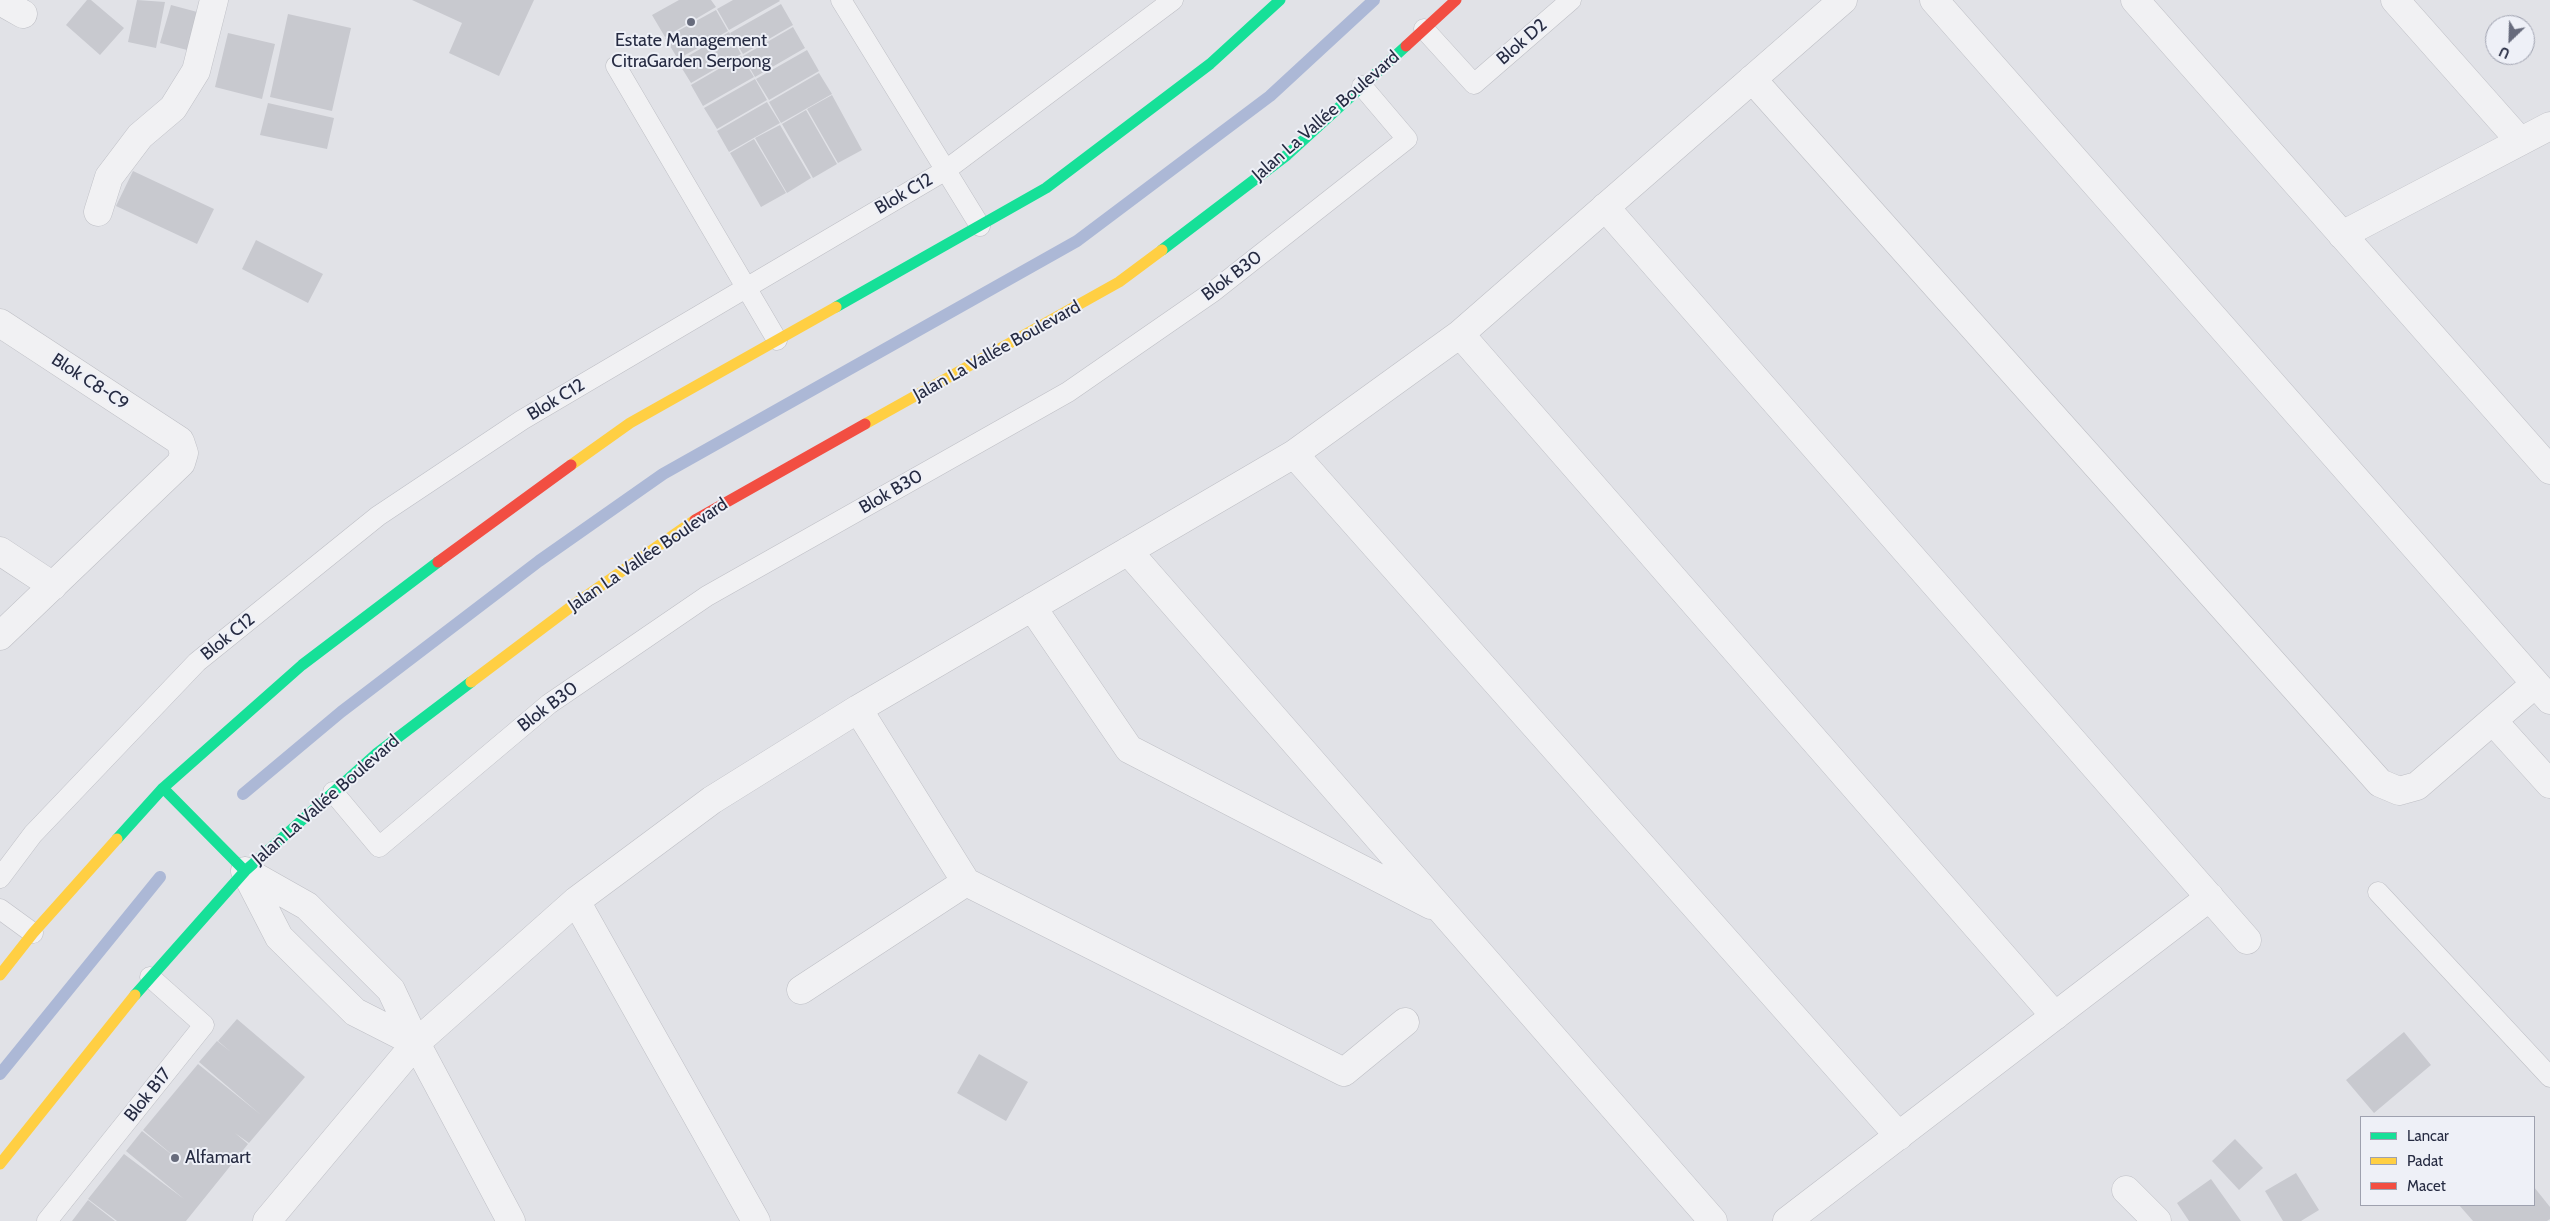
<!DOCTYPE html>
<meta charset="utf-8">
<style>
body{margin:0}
#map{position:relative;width:2550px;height:1221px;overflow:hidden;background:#e1e2e7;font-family:Cabin,sans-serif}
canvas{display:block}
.legend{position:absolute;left:2360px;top:1116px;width:175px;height:90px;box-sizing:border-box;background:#eef0f7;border:1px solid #9ea1af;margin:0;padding:6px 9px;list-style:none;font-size:15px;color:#262b42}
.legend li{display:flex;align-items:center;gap:10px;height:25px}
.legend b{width:25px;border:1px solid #9ea1af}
.north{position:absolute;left:2485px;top:15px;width:50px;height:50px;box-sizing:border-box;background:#eef0f7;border:1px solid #9ea1af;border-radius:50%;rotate:204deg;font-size:14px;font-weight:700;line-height:20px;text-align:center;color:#262b42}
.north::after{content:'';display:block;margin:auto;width:18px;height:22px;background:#676b7c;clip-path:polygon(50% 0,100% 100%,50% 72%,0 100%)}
</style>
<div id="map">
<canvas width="2550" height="1221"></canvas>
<ul class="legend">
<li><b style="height:6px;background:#16e098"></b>Lancar</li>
<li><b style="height:6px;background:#ffcf43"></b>Padat</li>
<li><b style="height:6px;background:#f24e42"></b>Macet</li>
</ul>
<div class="north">U</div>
</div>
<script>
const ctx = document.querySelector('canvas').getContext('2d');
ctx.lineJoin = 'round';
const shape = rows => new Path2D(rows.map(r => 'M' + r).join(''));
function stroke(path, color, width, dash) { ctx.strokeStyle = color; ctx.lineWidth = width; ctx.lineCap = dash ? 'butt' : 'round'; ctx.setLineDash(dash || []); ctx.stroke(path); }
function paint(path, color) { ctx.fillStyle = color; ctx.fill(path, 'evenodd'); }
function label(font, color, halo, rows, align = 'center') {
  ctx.font = font + ' Cabin,sans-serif'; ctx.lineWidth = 4; ctx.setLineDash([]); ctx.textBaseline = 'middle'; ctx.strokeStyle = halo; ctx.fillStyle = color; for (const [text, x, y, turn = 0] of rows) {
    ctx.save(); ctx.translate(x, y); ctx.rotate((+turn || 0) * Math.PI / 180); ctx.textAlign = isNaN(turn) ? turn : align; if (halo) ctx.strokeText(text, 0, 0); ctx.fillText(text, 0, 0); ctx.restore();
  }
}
stroke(shape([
 [243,794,341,712,539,561,663,474,1077,241,1270,96,1374,0],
 [0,1074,160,877]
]), '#acb8d6', 12);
paint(shape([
 [87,0,91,0,124,28,100,55,66,25],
 [137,0,165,2,156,48,128,42],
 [412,0,534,0,499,76,449,53,462,23],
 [679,0,711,0,716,7,665,37,652,15],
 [733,0,779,0,780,1,729,30,717,9],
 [781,4,793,25,743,54,730,33],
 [171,5,201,13,191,51,160,43],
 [716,10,728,31,678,59,665,38],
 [288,14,351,28,332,111,270,97],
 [793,27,805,48,755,77,743,56],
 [729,32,741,54,691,83,678,62],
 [228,33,275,44,262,99,215,87],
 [807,50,819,71,769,100,756,79],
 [741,56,754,77,703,106,691,85],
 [819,73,832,94,781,123,769,102],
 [755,79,767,100,717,129,704,108],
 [832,95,862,150,838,163,807,109],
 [767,102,780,123,729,152,717,131],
 [268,103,334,118,327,149,260,135],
 [806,110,837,164,813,178,782,124],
 [780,125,811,178,787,193,755,138],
 [754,139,786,193,761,207,730,153],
 [133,171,214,209,197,244,116,206],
 [256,240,323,274,308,303,242,269],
 [237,1019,305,1077,249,1143,235,1133,248,1144,186,1221,117,1221,88,1199,124,1154,184,1199,126,1151,142,1131,176,1158,143,1130,198,1064,261,1115,199,1062,217,1041,231,1052,218,1041],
 [2404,1032,2431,1065,2374,1113,2346,1080],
 [979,1054,1028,1082,1006,1121,957,1093],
 [2235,1139,2263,1168,2239,1190,2212,1161],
 [2296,1173,2319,1210,2301,1221,2283,1221,2265,1191],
 [2211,1179,2241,1221,2189,1221,2177,1203],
 [2534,1187,2550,1207,2550,1219,2547,1221,2473,1221,2459,1205,2534,1205],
 [88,1200,115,1221,72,1221]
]), '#c8c9cf');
const lane = shape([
 [841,0,980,226],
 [1424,29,1474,84,1571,0],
 [616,66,777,340],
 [333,792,379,847,549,704,707,596,1068,392,1214,291,1407,139,1362,86],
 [0,878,33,834,197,662,378,516,522,420,946,170,1173,0],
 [2378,892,2550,1077],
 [0,909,33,933],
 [47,1221,204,1025,150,977]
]);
const street = shape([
 [1934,0,2550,700],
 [2135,0,2550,470],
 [2395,0,2520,141],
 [0,1,23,14],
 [1752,79,2380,783,2399,791,2417,786,2535,684],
 [1605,207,2247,940],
 [98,212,109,177,140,136,173,108,196,71,214,0],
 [2342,235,2550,126],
 [0,323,180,441,184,453,181,463,0,636],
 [1460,334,2055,1016],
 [1294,454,1899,1136],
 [0,551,53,586],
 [1128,551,1713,1221],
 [1032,607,1129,749,1431,905],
 [858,709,966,882,1344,1072,1405,1022],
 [2493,721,2550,784],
 [245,871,307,906,391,990,416,1043,511,1221],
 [245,871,279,937,355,1012,416,1043],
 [576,901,756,1221],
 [801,990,966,882],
 [2126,1190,2157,1221],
 [267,1221,416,1043,576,901,712,800,858,709,1294,454,1460,334,1843,0],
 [1787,1221,2210,897]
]);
stroke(lane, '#bebfc5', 21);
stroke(street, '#bebfc5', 29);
stroke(lane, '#f1f1f3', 20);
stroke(street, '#f1f1f3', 28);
stroke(shape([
 [1162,250,1287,155,1406,46],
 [836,307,1046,188,1210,64,1280,0],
 [163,788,245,871],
 [117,839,163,788,302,665,438,562],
 [135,995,245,871,376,754,471,682]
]), '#16e098', 11);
stroke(shape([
 [865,424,1119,282,1162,250],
 [571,465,630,423,836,307],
 [471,682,572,606,695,520],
 [0,975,33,933,117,839],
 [0,1164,135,995]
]), '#ffcf43', 11);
stroke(shape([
 [1406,46,1456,0],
 [695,520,865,424],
 [438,562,571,465]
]), '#f24e42', 11);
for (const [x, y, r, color] of [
 [691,22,5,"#676b7c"],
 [175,1158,5,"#676b7c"]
]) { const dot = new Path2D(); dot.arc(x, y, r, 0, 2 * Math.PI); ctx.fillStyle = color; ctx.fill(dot); stroke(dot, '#eef0f7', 2); }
label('18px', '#262b42', '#eef0f7', [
 ["Estate Management",691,41],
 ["CitraGarden Serpong",691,62],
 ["Alfamart",185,1158,"left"]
]);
label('18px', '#262b42', '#eef0f7', [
 ["Blok D2",1522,42,-41],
 ["Jalan La Vallée Boulevard",1326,116,-41],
 ["Blok C12",904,194,-30],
 ["Blok B30",1232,276,-37],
 ["Jalan La Vallée Boulevard",997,351,-29],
 ["Blok C8-C9",90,382,33],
 ["Blok C12",556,400,-31],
 ["Blok B30",891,492,-30],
 ["Jalan La Vallée Boulevard",648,555,-34],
 ["Blok C12",228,637,-39],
 ["Blok B30",548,707,-37],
 ["Jalan La Vallée Boulevard",326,800,-41],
 ["Blok B17",148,1095,-51]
]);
</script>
